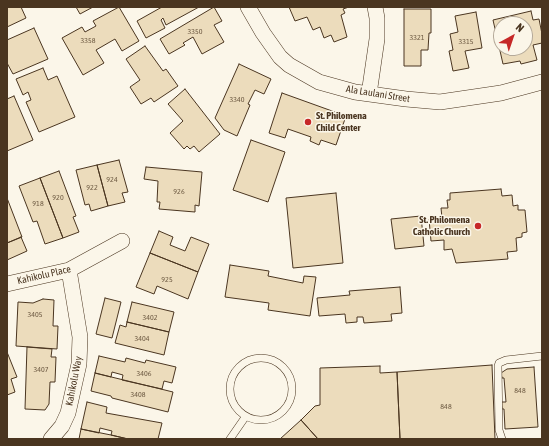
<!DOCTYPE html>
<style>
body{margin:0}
#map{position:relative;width:549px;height:446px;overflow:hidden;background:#fbf6e9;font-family:"Asap Condensed",sans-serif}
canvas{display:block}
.frame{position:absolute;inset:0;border:8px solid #4a3520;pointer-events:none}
.north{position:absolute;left:493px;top:16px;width:40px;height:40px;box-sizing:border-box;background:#fbf6e9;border:1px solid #b4a999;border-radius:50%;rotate:40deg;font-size:11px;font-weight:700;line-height:16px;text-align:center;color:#4a3520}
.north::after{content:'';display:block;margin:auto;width:14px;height:18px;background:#c62828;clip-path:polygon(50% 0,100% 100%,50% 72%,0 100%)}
</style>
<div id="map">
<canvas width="549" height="446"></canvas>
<div class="frame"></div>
<div class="north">N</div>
</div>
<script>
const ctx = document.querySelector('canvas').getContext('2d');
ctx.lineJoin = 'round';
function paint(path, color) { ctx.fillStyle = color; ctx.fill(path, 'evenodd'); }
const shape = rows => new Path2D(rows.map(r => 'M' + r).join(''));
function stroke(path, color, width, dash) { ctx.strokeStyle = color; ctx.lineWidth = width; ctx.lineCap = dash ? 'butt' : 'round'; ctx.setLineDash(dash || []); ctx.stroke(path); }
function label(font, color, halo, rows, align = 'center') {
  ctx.font = font + ' "Asap Condensed",sans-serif'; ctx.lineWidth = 3; ctx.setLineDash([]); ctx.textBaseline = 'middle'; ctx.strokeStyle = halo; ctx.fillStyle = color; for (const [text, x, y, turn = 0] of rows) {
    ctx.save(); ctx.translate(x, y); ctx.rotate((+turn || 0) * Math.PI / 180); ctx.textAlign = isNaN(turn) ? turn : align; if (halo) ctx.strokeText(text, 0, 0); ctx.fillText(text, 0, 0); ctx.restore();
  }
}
const building = shape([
 [7,7,21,7,26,18,7,27,7,7],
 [76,7,93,7,80,14,76,7],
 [119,7,139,41,122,51,115,39,96,50,104,63,83,75,62,38,82,27,85,32,96,26,93,21,119,7],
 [162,7,199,7,166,25,163,18,161,20,165,28,146,38,137,21,162,7],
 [214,7,222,21,214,25,224,42,202,54,193,37,183,43,185,45,169,54,160,39,214,7],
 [289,7,349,7,343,9,345,13,341,15,347,37,334,42,331,35,324,38,320,27,313,30,307,17,295,21,289,7],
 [404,9,431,9,431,33,429,33,428,50,421,50,421,66,404,66,404,9],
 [531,11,533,20,539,19,542,34,542,43,533,45,537,60,521,64,520,61,503,64,493,20,531,11],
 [501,24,525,24,525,48,501,48,501,24],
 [476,12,482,48,465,51,469,68,453,71,449,51,453,50,450,34,458,32,455,16,476,12],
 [34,28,48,59,13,74,7,63,7,40,34,28],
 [145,46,163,71,166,69,178,86,154,102,151,98,141,104,130,87,140,80,126,59,145,46],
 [239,64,271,79,264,94,255,90,248,104,250,105,237,136,224,130,215,118,239,64],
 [43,68,48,80,57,76,75,117,39,132,26,102,31,100,28,92,23,95,16,79,43,68],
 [185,89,220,134,199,152,194,146,190,149,187,146,184,149,170,133,183,121,168,104,185,89],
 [282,93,346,116,336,145,321,140,319,145,310,141,311,137,288,129,285,138,269,133,282,93],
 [14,96,33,140,7,151,7,99,14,96],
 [251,140,285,152,268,202,233,190,251,140],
 [119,160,128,192,122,193,125,202,108,206,97,165,119,160],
 [97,165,108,206,91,211,89,204,85,205,76,170,97,165],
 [146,167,202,172,199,206,195,205,195,212,159,209,160,202,157,202,158,181,144,179,146,167],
 [59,171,76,216,73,217,79,232,63,238,40,178,59,171],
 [40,178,63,238,45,244,37,221,33,222,19,186,40,178],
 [501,189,502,196,512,195,513,206,518,205,518,210,525,210,527,232,522,233,522,237,516,238,517,251,507,252,508,259,456,263,452,249,444,250,444,240,431,241,429,219,442,218,441,208,448,208,447,200,450,200,450,193,501,189],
 [336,193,343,263,293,268,286,198,336,193],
 [7,198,22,237,7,243,7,198],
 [421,216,424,246,395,249,391,219,421,216],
 [159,231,173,237,170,245,185,251,191,237,209,244,198,272,150,253,159,231],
 [21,237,27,251,7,260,7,243,21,237],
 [150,253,198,272,188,299,157,286,154,294,136,287,150,253],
 [230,265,269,271,268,276,303,283,304,276,316,277,310,316,268,310,269,303,225,297,230,265],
 [400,287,402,313,391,314,392,321,364,323,363,317,357,317,357,322,346,323,345,314,319,316,317,298,350,295,349,291,400,287],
 [105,298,121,302,112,338,96,334,105,298],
 [43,299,54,300,53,326,58,326,57,349,16,346,18,302,33,303,43,299],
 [132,302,174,312,169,332,127,322,132,302],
 [127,322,169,332,164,355,115,343,120,325,126,327,127,322],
 [27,347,52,349,51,357,56,357,55,382,50,382,49,404,45,410,25,409,27,347],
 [7,352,17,377,11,379,15,392,7,395,7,352],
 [99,356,125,362,126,358,145,363,146,360,176,367,172,383,164,381,162,389,122,380,123,375,112,372,111,377,95,373,99,356],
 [492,365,495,439,400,439,397,372,492,365],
 [380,366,380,373,397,372,400,439,318,439,301,420,315,406,320,405,320,368,380,366],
 [534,367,538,427,505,429,504,409,502,409,501,402,506,402,504,378,502,378,501,373,507,369,534,367],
 [95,373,173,392,168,412,112,398,111,396,91,391,95,373],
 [87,402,107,407,106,413,162,423,158,439,128,439,111,435,112,431,100,428,99,433,81,429,87,402],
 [301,420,318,439,280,439,301,420],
 [81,429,111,435,128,439,79,439,81,429]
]);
paint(building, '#ecdcbc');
stroke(building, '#4a3520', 1);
const lane = shape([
 '230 389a31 31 0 1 1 62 0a31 31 0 1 1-62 0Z',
 [230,439,246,416],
 [502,439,499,430,498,366,499,363,506,360,542,356]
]);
const street = shape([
 [248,7,263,33,280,57,289,65,319,82,355,92,406,99,440,102,501,93,542,82],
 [369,94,377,39,377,18,375,7],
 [7,284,69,270,122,241],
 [51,439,62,426,68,413,79,364,80,337,69,270]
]);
stroke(lane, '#4a3520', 8);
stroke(street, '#4a3520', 16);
stroke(lane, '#fbf6e9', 7);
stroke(street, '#fbf6e9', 15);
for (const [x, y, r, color] of [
 [308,122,4,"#c62828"],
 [478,226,4,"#c62828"]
]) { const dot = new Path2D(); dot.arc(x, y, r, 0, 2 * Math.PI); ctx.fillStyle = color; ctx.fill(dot); stroke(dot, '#fbf6e9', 1.5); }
label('8px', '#725f47', null, [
 ["3350",195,31],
 ["3321",417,37],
 ["3358",88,40],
 ["3315",466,41],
 ["3340",237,99],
 ["924",112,179],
 ["922",92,187],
 ["926",179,191],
 ["920",58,197],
 ["918",38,203],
 ["925",167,279],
 ["3405",35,314],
 ["3402",150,317],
 ["3404",142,338],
 ["3407",41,369],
 ["3406",144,373],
 ["848",520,390],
 ["3408",138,394],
 ["848",446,406]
]);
label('10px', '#4a3520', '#fbf6e9', [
 ["Ala Laulani Street",378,94,9],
 ["Kahikolu Place",44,275,-13],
 ["Kahikolu Way",74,381,-79]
]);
label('bold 10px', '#4a3520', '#fbf6e9', [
 ["St. Philomena",316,116],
 ["Child Center",316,128],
 ["St. Philomena",470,220,"right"],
 ["Catholic Church",470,232,"right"]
], 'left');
</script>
